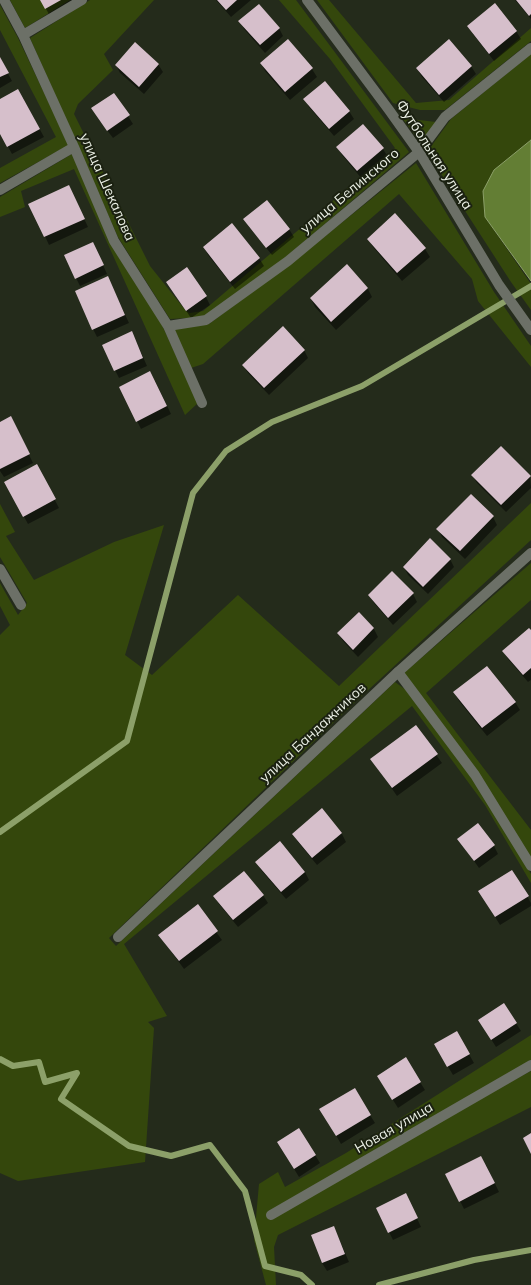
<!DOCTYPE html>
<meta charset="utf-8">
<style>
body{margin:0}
canvas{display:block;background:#242b1b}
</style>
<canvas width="531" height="1285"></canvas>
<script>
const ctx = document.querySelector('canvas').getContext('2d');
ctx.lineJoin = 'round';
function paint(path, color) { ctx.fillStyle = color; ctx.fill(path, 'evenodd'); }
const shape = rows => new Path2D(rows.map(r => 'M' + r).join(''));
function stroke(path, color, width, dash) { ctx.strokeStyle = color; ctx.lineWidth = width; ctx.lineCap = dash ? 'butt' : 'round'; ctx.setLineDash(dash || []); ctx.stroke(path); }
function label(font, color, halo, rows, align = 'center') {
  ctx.font = font + ' Mulish,sans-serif'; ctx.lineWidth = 4; ctx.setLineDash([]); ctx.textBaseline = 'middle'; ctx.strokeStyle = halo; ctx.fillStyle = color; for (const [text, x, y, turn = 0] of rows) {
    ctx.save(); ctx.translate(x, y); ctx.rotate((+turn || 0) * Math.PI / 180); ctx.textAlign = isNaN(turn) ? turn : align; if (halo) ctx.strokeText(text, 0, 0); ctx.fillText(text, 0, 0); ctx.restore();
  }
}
paint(shape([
 [10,0,70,0,25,28],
 [90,0,154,0,104,54,113,70,78,104,74,114,150,266,186,311,190,313,203,311,395,148,330,59,279,0,296,0,409,152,285,258,205,317,170,319,118,237,30,38],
 [317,0,329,0,416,103,449,100,531,28,531,41,445,110,420,110,393,103],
 [0,5,18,38,69,145,0,183,0,168,56,137,0,30],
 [531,54,531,140,494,170,485,217,531,284,531,310,511,282,427,152,451,119],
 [402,118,436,122,421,143],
 [72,154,162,325,198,403,185,415,74,169,21,191,25,207,0,217,0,197],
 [416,163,494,292,531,346,531,367,478,301,472,279,399,194,203,364,191,368,174,328,209,324,293,262],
 [531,503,531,540,353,704,109,938,116,946,395,682,406,690,473,777,531,874,531,883,485,805,412,706,124,944,167,1016,148,1022,154,1028,145,1162,18,1181,0,1173,0,635,10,625,0,606,0,583,18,615,27,603,0,557,0,504,15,532,6,536,34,580,114,542,164,525,125,655,152,675,238,595,339,686],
 [531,563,531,600,426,693,531,830,531,860,404,673],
 [531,1035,531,1060,271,1210,531,1071,531,1107,278,1235,274,1247,276,1285,266,1285,254,1240,259,1184,278,1172,285,1187,346,1153]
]), '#34470c');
const water = shape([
 [531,140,531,281,485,217,483,191,494,170,531,140]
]);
paint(water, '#637e34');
stroke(water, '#8ca069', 1);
paint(shape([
 [41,0,73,0,50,16],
 [216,0,251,0,231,17],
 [515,0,531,0,531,19],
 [240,21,279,28,283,36,265,53,244,29],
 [468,26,516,31,521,39,494,61,473,34],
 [288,41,312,69,317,77,290,100,265,71,261,63],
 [0,59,12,81,0,88],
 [158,64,163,72,144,94,120,73,116,65],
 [471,66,476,74,444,102,422,77,417,69],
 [114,94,133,124,113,138,97,117],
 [23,98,44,137,12,154,0,132,0,100],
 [305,99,349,111,354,119,334,136,309,107],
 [363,125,383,149,388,157,362,179,342,155,337,147],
 [73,195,88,227,49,245,30,204],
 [395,215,425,249,430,257,402,281,373,247,368,239],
 [245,219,289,229,294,237,272,255,249,227],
 [204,247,259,258,264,266,235,289,208,255],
 [97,251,107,274,80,286,76,278],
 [347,266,368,289,372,297,336,330,315,307,311,299],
 [108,278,129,323,97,337,93,329],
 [172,290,206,297,210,305,191,318],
 [136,341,147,366,119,378,115,370],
 [304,350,308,358,269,395,248,373,243,365],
 [155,381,171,414,141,429,137,421],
 [0,423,15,426,33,463,4,477,0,471],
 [41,473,59,508,28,524,5,482],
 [472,475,530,477,531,488,506,512,477,483],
 [493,517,497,525,465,559,442,537,438,529],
 [450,559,454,567,428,594,408,575,404,567],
 [413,594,417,602,393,625,374,603,369,595],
 [359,614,374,629,378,637,358,657,343,641,338,633],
 [531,632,531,680,528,682,508,659,503,651],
 [455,693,515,702,520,710,487,736,459,701],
 [416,727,442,763,397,796,372,760],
 [322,810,342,834,346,842,317,865,298,842,293,834],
 [459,840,494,846,498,854,479,868],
 [257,862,305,872,309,880,286,899,261,870],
 [512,871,531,903,531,906,500,925,484,899],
 [263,895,268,903,238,927,219,904,214,896],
 [197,906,222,940,184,969,159,935],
 [516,1023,521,1031,496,1047,484,1028],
 [457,1033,474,1063,453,1075,435,1045],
 [420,1082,425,1090,398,1108,383,1084],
 [354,1089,375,1123,341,1144,321,1109],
 [299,1129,320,1163,299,1177,283,1151],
 [486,1165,499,1192,464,1209,460,1201],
 [410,1203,421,1227,393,1240,389,1232],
 [334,1227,349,1262,327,1271,322,1263]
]), '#0007');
stroke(shape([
 [0,832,127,741,193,493,226,451,272,422,362,386,531,286],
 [0,1059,13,1066,39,1062,45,1082,77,1073,61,1099,129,1146,171,1156,210,1145,245,1191,265,1266,301,1275,312,1285],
 [379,1285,474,1260,531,1250]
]), '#8ca069', 6);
paint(shape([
 [40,0,61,0,45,9],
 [217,0,237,0,226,10],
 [516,0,531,0,531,14,529,16],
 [495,3,517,31,489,54,467,26],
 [259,4,280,28,260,45,238,21],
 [288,39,313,68,285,92,260,63],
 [449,39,472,66,439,95,416,68],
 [135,42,159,64,139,87,115,65],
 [0,57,9,73,0,77],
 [325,81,350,111,329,129,303,99],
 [18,89,40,129,7,147,0,134,0,99],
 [114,93,130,115,107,131,91,108],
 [363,124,384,148,357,171,336,147],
 [69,185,85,219,44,237,28,204],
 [267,200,290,229,266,248,243,219],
 [395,213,426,248,397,273,367,239],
 [232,223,260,258,230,282,203,247],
 [93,242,104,265,75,279,64,255],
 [347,264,368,288,331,322,310,298],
 [187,267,207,296,186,311,166,282],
 [108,276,125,315,92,330,75,291],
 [283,326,305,350,264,388,242,365],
 [132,331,143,358,114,371,102,345],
 [150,371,167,406,136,422,119,387],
 [11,416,30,454,0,469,0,422],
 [501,446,531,476,501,505,471,475],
 [37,464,56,499,23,517,4,482],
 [471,494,494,516,460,551,436,529],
 [430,538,451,559,423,587,403,567],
 [392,571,414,593,388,618,368,595],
 [359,612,374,628,353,650,337,633],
 [529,628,531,630,531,668,523,675,502,651],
 [487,666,516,702,482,728,453,692],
 [416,725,438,754,392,788,370,759],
 [322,808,342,833,312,858,292,834],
 [478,823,495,845,474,861,457,839],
 [280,841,305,872,281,892,255,862],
 [512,870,529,896,495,917,478,891],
 [244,871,264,895,233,920,213,896],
 [198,904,218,931,179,961,158,935],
 [504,1003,517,1023,491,1040,478,1020],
 [457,1031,470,1054,447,1067,434,1044],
 [406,1057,421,1082,392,1100,377,1076],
 [355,1088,371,1115,336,1136,319,1109],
 [299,1128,316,1155,294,1169,277,1142],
 [531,1133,531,1154,523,1138],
 [481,1156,495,1183,459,1202,445,1174],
 [406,1193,418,1218,388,1233,376,1208],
 [334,1226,345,1254,322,1263,311,1235]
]), '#d6bfcb');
stroke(shape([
 [398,672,475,775,531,866]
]), '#6c7067', 10);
stroke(shape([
 [4,0,23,35,74,147,114,241,168,326,202,403],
 [307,0,389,110,419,152,499,285,531,330],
 [23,35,82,0],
 [0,190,74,147],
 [168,326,206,320,288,261,419,152,445,117,531,48],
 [0,569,21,605],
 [118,937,398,672,531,553],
 [271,1215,531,1065]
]), '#6c7067', 10);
label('14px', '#ebf0e5', '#1b2111', [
 ["Футбольная улица",434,155,57],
 ["улица Шекалова",107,187,66],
 ["улица Белинского",350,191,-40],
 ["улица Бандажников",313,733,-43],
 ["Новая улица",394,1128,-30]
]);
</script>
